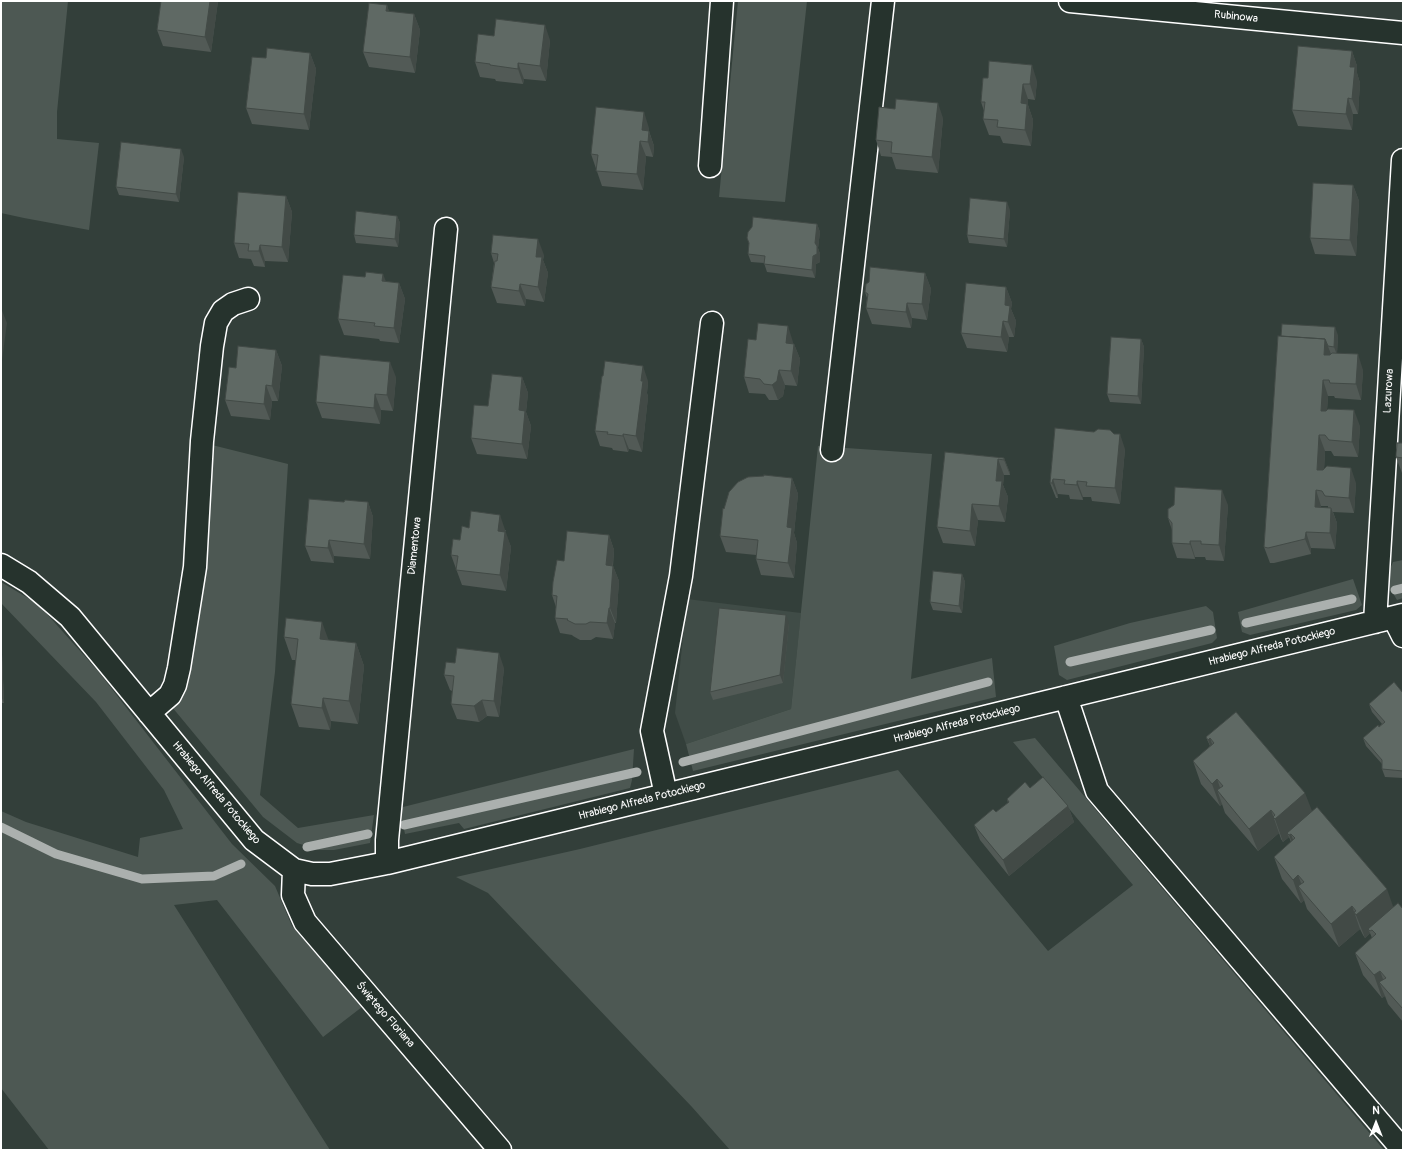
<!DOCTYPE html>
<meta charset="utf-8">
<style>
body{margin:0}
#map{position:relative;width:1404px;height:1151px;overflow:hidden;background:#333f3a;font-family:Pangolin,sans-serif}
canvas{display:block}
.frame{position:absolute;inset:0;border:2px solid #fff;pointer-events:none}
.north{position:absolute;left:1356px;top:1103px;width:40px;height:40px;-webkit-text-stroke:3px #26332d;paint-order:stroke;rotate:0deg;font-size:11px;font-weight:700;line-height:16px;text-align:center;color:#fff}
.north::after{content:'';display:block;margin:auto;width:14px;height:18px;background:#fff;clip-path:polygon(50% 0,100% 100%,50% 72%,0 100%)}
</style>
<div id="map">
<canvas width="1404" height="1151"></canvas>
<div class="frame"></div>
<div class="north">N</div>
</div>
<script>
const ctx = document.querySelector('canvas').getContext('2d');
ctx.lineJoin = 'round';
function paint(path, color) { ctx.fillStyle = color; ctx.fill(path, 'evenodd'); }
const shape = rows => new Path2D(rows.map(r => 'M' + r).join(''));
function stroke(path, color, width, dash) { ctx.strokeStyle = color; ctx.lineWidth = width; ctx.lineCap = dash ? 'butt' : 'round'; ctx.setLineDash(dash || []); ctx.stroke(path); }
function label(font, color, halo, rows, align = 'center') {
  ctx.font = font + ' Pangolin,sans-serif'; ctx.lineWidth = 3; ctx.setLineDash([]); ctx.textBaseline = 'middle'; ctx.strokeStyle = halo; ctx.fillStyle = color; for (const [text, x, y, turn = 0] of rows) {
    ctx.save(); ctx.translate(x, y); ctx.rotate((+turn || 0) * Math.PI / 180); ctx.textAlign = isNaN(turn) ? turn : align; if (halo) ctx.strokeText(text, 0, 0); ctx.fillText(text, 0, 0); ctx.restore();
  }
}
paint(shape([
 [687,599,801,613,791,709,686,744,675,713]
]), '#404c47');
paint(shape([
 [1,1,68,1,57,112,57,139,99,143,89,230,24,218,1,213],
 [738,1,807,1,785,202,719,197],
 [212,445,288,464,275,672,260,795,298,828,374,815,370,843,334,850,319,850,297,843,263,817,172,707],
 [818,446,932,454,911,679,992,658,996,697,693,771,686,744,791,709],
 [1403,560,1403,598,1397,600,1385,580,1393,562],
 [1353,579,1362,605,1356,610,1250,635,1242,632,1238,612],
 [1,582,38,604,98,671,232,844,275,886,292,926,362,1007,323,1037,217,900,174,905,330,1150,49,1150,1,1088,1,811,26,822,138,857,140,838,183,829,164,790,96,702,1,603],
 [1206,606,1213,612,1217,638,1212,643,1067,680,1059,675,1054,646,1130,623],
 [1035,738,1384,1150,730,1150,692,1107,488,893,456,877,580,849,898,770,1048,951,1133,885,1013,742],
 [634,749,632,780,630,788,464,829,459,823,405,834,400,810,403,807]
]), '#4d5853');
stroke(shape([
 [1395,590,1403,588],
 [1246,623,1352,599],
 [1070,662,1211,630],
 [683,762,988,682],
 [404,825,637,772],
 [1,827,56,854,142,879,214,876,241,864],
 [307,847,368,834]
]), '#abb0ae', 9);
const minor = shape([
 [1070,1,1403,33],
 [710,166,722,1],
 [832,450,883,1],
 [1,565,29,582,70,617,254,840,294,870,312,874,330,874,387,863,1403,615],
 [1394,618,1403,636],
 [1375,622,1403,160],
 [1066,697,1097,791,1403,1150],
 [149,713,170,695,175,685,179,668,195,567,202,441,212,346,216,323,223,311,233,304,248,299],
 [666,795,652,731,681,576,712,323],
 [387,863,387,840,446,229],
 [294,870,293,895,305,922,500,1150]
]);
stroke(minor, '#fff', 25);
stroke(minor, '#26332d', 22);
paint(shape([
 [161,1,218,1,211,52,163,46,157,30],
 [387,5,389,12,414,14,420,30,415,73,369,67,363,52],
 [494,36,550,40,546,81,524,79,523,84,496,81,495,79,480,77,475,62],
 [1352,51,1357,66,1357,73,1360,83,1358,114,1353,114,1352,130,1298,126,1292,110],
 [310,53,316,69,309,130,252,124,246,108,266,58],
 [983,78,1037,81,1035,100,1028,99,1028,105,1033,120,1031,146,1003,143,1000,136,989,135,983,119,984,111,981,102],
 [943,118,938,173,896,169,892,157,881,156,876,140],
 [649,128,649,131,654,146,653,157,646,156,643,190,602,186,591,154],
 [184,157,179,202,119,195,116,187],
 [1353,185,1359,201,1356,256,1315,254,1310,238],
 [286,196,292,212,288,262,265,261,265,267,254,266,251,259,239,258,234,243],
 [1010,210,1007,247,969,243,967,235],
 [397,216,400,223,398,247,356,243,354,235],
 [817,224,820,232,818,248,820,254,820,262,816,264,815,278,767,272,764,263,751,262,748,254],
 [491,253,544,255,543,260,548,273,544,302,526,299,525,306,497,303,491,287,494,263],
 [925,273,931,289,927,320,912,318,911,328,872,324,866,308,867,298,865,292],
 [386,282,399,283,405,299,399,343,380,341,379,339,344,335,338,319],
 [1006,287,1012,303,1011,309,1016,321,1014,337,1009,337,1007,352,967,348,961,333],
 [1338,335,1337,353,1363,370,1361,400,1335,398,1334,396,1328,396,1327,410,1360,426,1358,457,1334,456,1331,451,1325,451,1324,470,1356,483,1354,513,1333,512,1337,523,1335,549,1311,548,1311,554,1274,563,1270,563,1264,547,1278,336],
 [1321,506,1328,506,1328,508,1321,507],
 [1141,339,1144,347,1141,404,1110,402,1107,394],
 [756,340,793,342,793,344,794,344,800,359,797,386,785,385,783,396,778,400,769,400,765,394,749,393,744,377],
 [276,350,282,366,278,401,272,401,270,420,231,416,225,400,236,368],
 [396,377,393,411,381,410,380,424,322,418,316,402],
 [522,377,528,393,526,412,531,426,527,459,477,454,471,438,488,406],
 [648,381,647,393,648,397,642,452,629,449,628,452,613,450,612,448,600,446,595,431],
 [1055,428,1125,449,1120,504,1092,501,1091,497,1083,497,1083,500,1070,499,1069,495,1058,494,1058,498,1056,498,1050,483],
 [1403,443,1403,473,1402,473,1396,457],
 [945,452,1004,458,1010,473,1010,475,1004,475,1003,485,1008,497,1005,522,978,520,975,546,943,543,937,527],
 [792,478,798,494,794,533,797,543,794,578,761,575,756,559,756,555,726,552,720,536,724,509],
 [344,502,368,502,373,517,370,559,334,556,334,563,311,561,305,546],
 [1228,505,1224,561,1206,560,1205,557,1195,557,1195,559,1177,558,1172,543,1172,530,1168,518],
 [469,528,506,530,505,532,511,547,506,591,462,585,451,555,460,540],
 [609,535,614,550,613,566,619,581,616,623,615,623,613,639,596,637,591,640,580,640,573,636,572,635,560,633,555,618,556,607,552,595,564,561],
 [962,574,965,582,962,613,933,610,930,602],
 [789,623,783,683,713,700,710,692],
 [284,637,329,640,356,643,364,666,358,724,331,721,330,730,299,727,291,704,296,660,292,660],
 [1,651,2,654,4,703,1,703],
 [504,668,499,717,487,716,479,722,457,719,451,704,452,691,450,690,444,675],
 [1403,693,1403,778,1385,777,1382,769,1382,764,1366,746,1363,738,1382,724,1372,712,1369,704],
 [1236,712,1312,812,1393,907,1403,909,1403,1022,1388,1004,1385,996,1382,998,1363,975,1355,953,1372,938,1370,933,1365,938,1363,935,1360,929,1339,947,1307,909,1304,900,1301,903,1282,879,1274,857,1291,842,1289,837,1283,842,1281,839,1279,833,1258,851,1225,813,1222,804,1220,806,1201,784,1193,761,1210,746,1206,737],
 [1030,788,1068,806,1074,822,1009,876,980,840,974,825,996,812,1008,803,1007,799]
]), '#525a56');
paint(shape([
 [210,1,218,1,211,52,205,37],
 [387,5,392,21,386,11],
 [414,14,420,30,415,73,410,57],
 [545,25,550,40,546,81,540,66],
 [1352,51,1357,66,1357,73,1360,83,1358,114,1352,99,1350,67],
 [310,53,316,69,309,130,304,114],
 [518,63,524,79,523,84,518,69],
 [1032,65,1037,81,1035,100,1030,84],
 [1023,84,1028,99,1028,105,1033,120,1031,146,1025,130,1021,103],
 [1348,98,1353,114,1352,130,1346,114],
 [938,103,943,118,938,173,932,157],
 [644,112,649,128,649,132,654,146,653,157,648,142,642,130],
 [640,141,646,156,643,190,637,174],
 [181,149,184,157,179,202,176,194],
 [1353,185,1359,201,1356,256,1350,240],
 [286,196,292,212,288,262,282,247],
 [1007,202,1010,210,1007,247,1004,239],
 [397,216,400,223,398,247,395,239],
 [817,224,820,232,818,248,820,254,820,262,816,264,815,278,812,270],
 [538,239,544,255,543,260,548,273,544,302,538,287,536,257],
 [260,245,265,261,265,267,259,251],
 [925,273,931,289,927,320,922,304],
 [383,274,389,289,382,281],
 [399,283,405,299,399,343,394,328],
 [520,284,526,299,525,306,519,291],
 [1006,287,1012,303,1011,309,1016,321,1014,337,1008,322,1005,305],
 [907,303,912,318,911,328,906,312],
 [1,308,7,323,1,368],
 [1003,321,1009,337,1007,352,1001,337],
 [788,326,793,342,792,358,786,343],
 [1335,327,1338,335,1337,355,1334,347],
 [1141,339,1144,347,1141,404,1138,396],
 [1325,339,1331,354,1329,371,1324,355],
 [794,344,800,359,797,386,791,371],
 [276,350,282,366,278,401,272,386],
 [1358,354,1363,370,1361,400,1356,384],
 [390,362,396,377,393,411,387,395],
 [643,366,648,381,647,393,648,397,642,452,636,436,641,381],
 [779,370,785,385,783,396,778,400,772,385],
 [522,377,528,393,526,412,531,426,527,459,522,444,519,410],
 [1323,380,1328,396,1326,426,1321,411],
 [266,385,272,401,270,420,264,404],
 [375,394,381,410,380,424,374,408],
 [1354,410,1360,426,1358,457,1352,442],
 [623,434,629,449,628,452,623,436],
 [1120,434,1125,449,1120,504,1115,488],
 [1319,435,1325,451,1323,485,1317,470],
 [1004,458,1010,473,1010,475,1004,460],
 [998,459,1004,475,1003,485,1008,497,1005,522,999,506,996,481],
 [1351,468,1356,483,1354,513,1349,498],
 [792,478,798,494,794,533,797,543,794,578,788,563,787,527],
 [1053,479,1058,494,1058,498,1052,483],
 [1077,481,1083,497,1083,500,1077,485],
 [1222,490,1228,505,1224,561,1219,545],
 [1316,490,1321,506,1320,522,1315,507],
 [368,502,373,517,370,559,364,544],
 [972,504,978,520,975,546,970,531],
 [1331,508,1337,523,1335,549,1330,533],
 [500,515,511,547,506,591,500,575,498,531],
 [1306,532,1311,548,1311,554,1305,539],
 [609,535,614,550,611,581,606,565],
 [329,540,334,556,334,563,328,548],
 [1190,541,1195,557,1195,559,1190,544],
 [613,566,619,581,616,623,610,608],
 [962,574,965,582,962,613,959,606],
 [609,608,615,623,613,639,607,623],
 [786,615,789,623,783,683,780,675],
 [322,622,330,644,320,639],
 [356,643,364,666,358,724,349,701],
 [1,651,2,654,4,703,1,696],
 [499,653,504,668,499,717,494,701],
 [323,698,331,721,330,730,322,708],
 [482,700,487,716,479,722,474,706],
 [1210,738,1218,761,1216,762,1208,740],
 [1217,779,1224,799,1217,790,1222,804,1220,806,1212,784],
 [1305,793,1314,816,1291,834,1299,856,1298,858,1289,835,1287,833,1289,837,1283,842,1275,819],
 [1068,806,1074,822,1009,876,1003,860],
 [1271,810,1279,833,1258,851,1249,829],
 [1298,875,1305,894,1298,886,1304,900,1301,903,1293,880],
 [1387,889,1395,912,1373,931,1372,930,1368,929,1370,933,1365,938,1356,915],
 [1352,906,1360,929,1339,947,1331,924],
 [1380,971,1387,990,1379,982,1385,996,1382,998,1374,975]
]), '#424a46');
const building = shape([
 [161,1,210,1,205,37,157,30,161,1],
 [369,3,387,5,386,11,414,14,410,57,363,52,369,3],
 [496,19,545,25,540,66,518,63,518,69,490,65,490,64,475,62,478,34,494,36,496,19],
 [1298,46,1352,51,1350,67,1355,67,1352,99,1348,98,1346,114,1292,110,1298,46],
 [267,48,310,53,304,114,246,108,252,57,266,58,267,48],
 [989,61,1032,65,1030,84,1023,84,1021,103,1027,104,1025,130,997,127,998,120,983,119,985,102,981,102,983,78,988,78,989,61],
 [896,99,938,103,932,157,891,153,892,142,876,140,879,107,895,109,896,99],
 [596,107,644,112,642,130,649,131,648,142,640,141,637,174,596,171,598,155,591,154,596,107],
 [121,142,181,149,176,194,116,187,121,142],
 [1313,183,1353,185,1350,240,1310,238,1313,183],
 [238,192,286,196,282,247,260,245,259,251,248,251,249,244,234,243,238,192],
 [970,198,1007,202,1004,239,967,235,970,198],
 [356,211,397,216,395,239,354,235,356,211],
 [753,217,817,224,815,243,817,246,817,254,813,256,812,270,764,264,765,256,748,254,749,243,747,238,748,232,752,227,753,217],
 [493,235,538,239,536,257,542,257,538,287,520,284,519,291,491,287,495,261,497,261,498,254,491,253,493,235],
 [870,267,925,273,922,304,907,303,906,312,866,308,868,294,865,292,866,284,869,282,870,267],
 [366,272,383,274,382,281,399,283,394,328,374,326,375,323,338,319,343,275,365,277,366,272],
 [966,283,1006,287,1005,305,1010,306,1008,322,1003,321,1001,337,961,333,966,283],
 [758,323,788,326,786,343,794,344,791,371,779,370,777,381,772,385,764,384,760,379,744,377,748,339,756,340,758,323],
 [1282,324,1335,327,1334,347,1328,346,1325,339,1281,336,1282,324],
 [1278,336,1325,339,1324,355,1330,355,1332,353,1358,354,1356,384,1330,383,1329,380,1323,380,1321,411,1326,411,1328,409,1354,410,1352,442,1329,440,1325,435,1319,435,1318,453,1317,470,1323,470,1327,466,1351,468,1349,498,1325,496,1322,491,1316,490,1315,507,1331,508,1330,533,1306,532,1305,539,1268,548,1264,547,1278,336],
 [1111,337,1141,339,1138,396,1107,394,1111,337],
 [238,346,276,350,272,386,266,385,264,404,225,400,229,367,236,368,238,346],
 [320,355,390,362,387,395,375,394,374,408,316,402,320,355],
 [605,361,643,366,641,381,643,381,636,436,623,434,623,436,607,434,608,432,595,431,602,376,603,376,605,361],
 [492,374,522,377,519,410,525,411,522,444,471,438,474,405,488,406,492,374],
 [1055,428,1094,432,1098,429,1110,430,1114,434,1120,434,1115,488,1086,486,1087,482,1077,481,1077,485,1064,484,1065,480,1053,479,1052,483,1050,483,1055,428],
 [1397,443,1403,443,1403,458,1396,457,1397,443],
 [945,452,1004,458,1004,460,998,459,996,481,1002,481,999,506,972,504,970,531,937,527,945,452],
 [764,475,792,478,787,527,792,528,788,563,756,559,758,540,720,536,723,508,724,509,729,492,738,482,748,477,764,476,764,475],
 [1175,487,1222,490,1219,545,1201,544,1201,541,1190,541,1190,544,1172,543,1172,523,1168,518,1168,509,1174,505,1175,487],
 [309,499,344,502,345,500,368,502,364,544,329,540,328,548,305,546,309,499],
 [471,511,500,515,498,531,505,532,500,575,456,570,458,556,451,555,453,539,460,540,462,526,469,528,471,511],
 [567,531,609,535,606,565,613,566,610,608,609,608,607,623,590,622,586,624,575,624,567,620,568,619,555,618,557,596,552,595,553,582,557,560,564,561,567,531],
 [933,571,962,574,959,606,930,602,933,571],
 [719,608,786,615,780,675,710,692,719,608],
 [286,618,322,622,320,639,356,643,349,701,323,698,322,708,291,704,298,639,284,637,286,618],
 [457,648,499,653,494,701,482,700,474,706,451,704,454,676,444,675,446,662,455,663,457,648],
 [1394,682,1403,693,1403,771,1382,769,1382,760,1363,738,1378,725,1379,727,1385,722,1369,704,1394,682],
 [1236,712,1305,793,1275,819,1273,817,1275,815,1271,810,1249,829,1217,790,1223,786,1217,779,1212,784,1193,761,1214,743,1210,738,1208,740,1206,737,1236,712],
 [1043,777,1068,806,1003,860,974,825,993,809,996,812,1009,802,1007,799,1025,782,1030,788,1043,777],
 [1317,807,1387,889,1356,915,1354,912,1356,911,1352,906,1331,924,1298,886,1304,882,1298,875,1293,880,1274,857,1295,838,1291,834,1289,835,1287,833,1317,807],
 [1398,903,1403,909,1403,1009,1379,982,1386,978,1380,971,1374,975,1355,953,1376,934,1372,930,1370,931,1368,929,1398,903]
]);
paint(building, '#5f6964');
stroke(building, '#424a46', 1);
label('11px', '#fff', '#26332d', [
 ["Rubinowa",1236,17,6],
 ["Lazurowa",1389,391,-87],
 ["Diamentowa",415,546,-84],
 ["Hrabiego Alfreda Potockiego",1272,647,-14],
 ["Hrabiego Alfreda Potockiego",957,724,-14],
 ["Hrabiego Alfreda Potockiego",216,793,50],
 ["Hrabiego Alfreda Potockiego",642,801,-14],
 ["Świętego Floriana",385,1015,49]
]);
</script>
